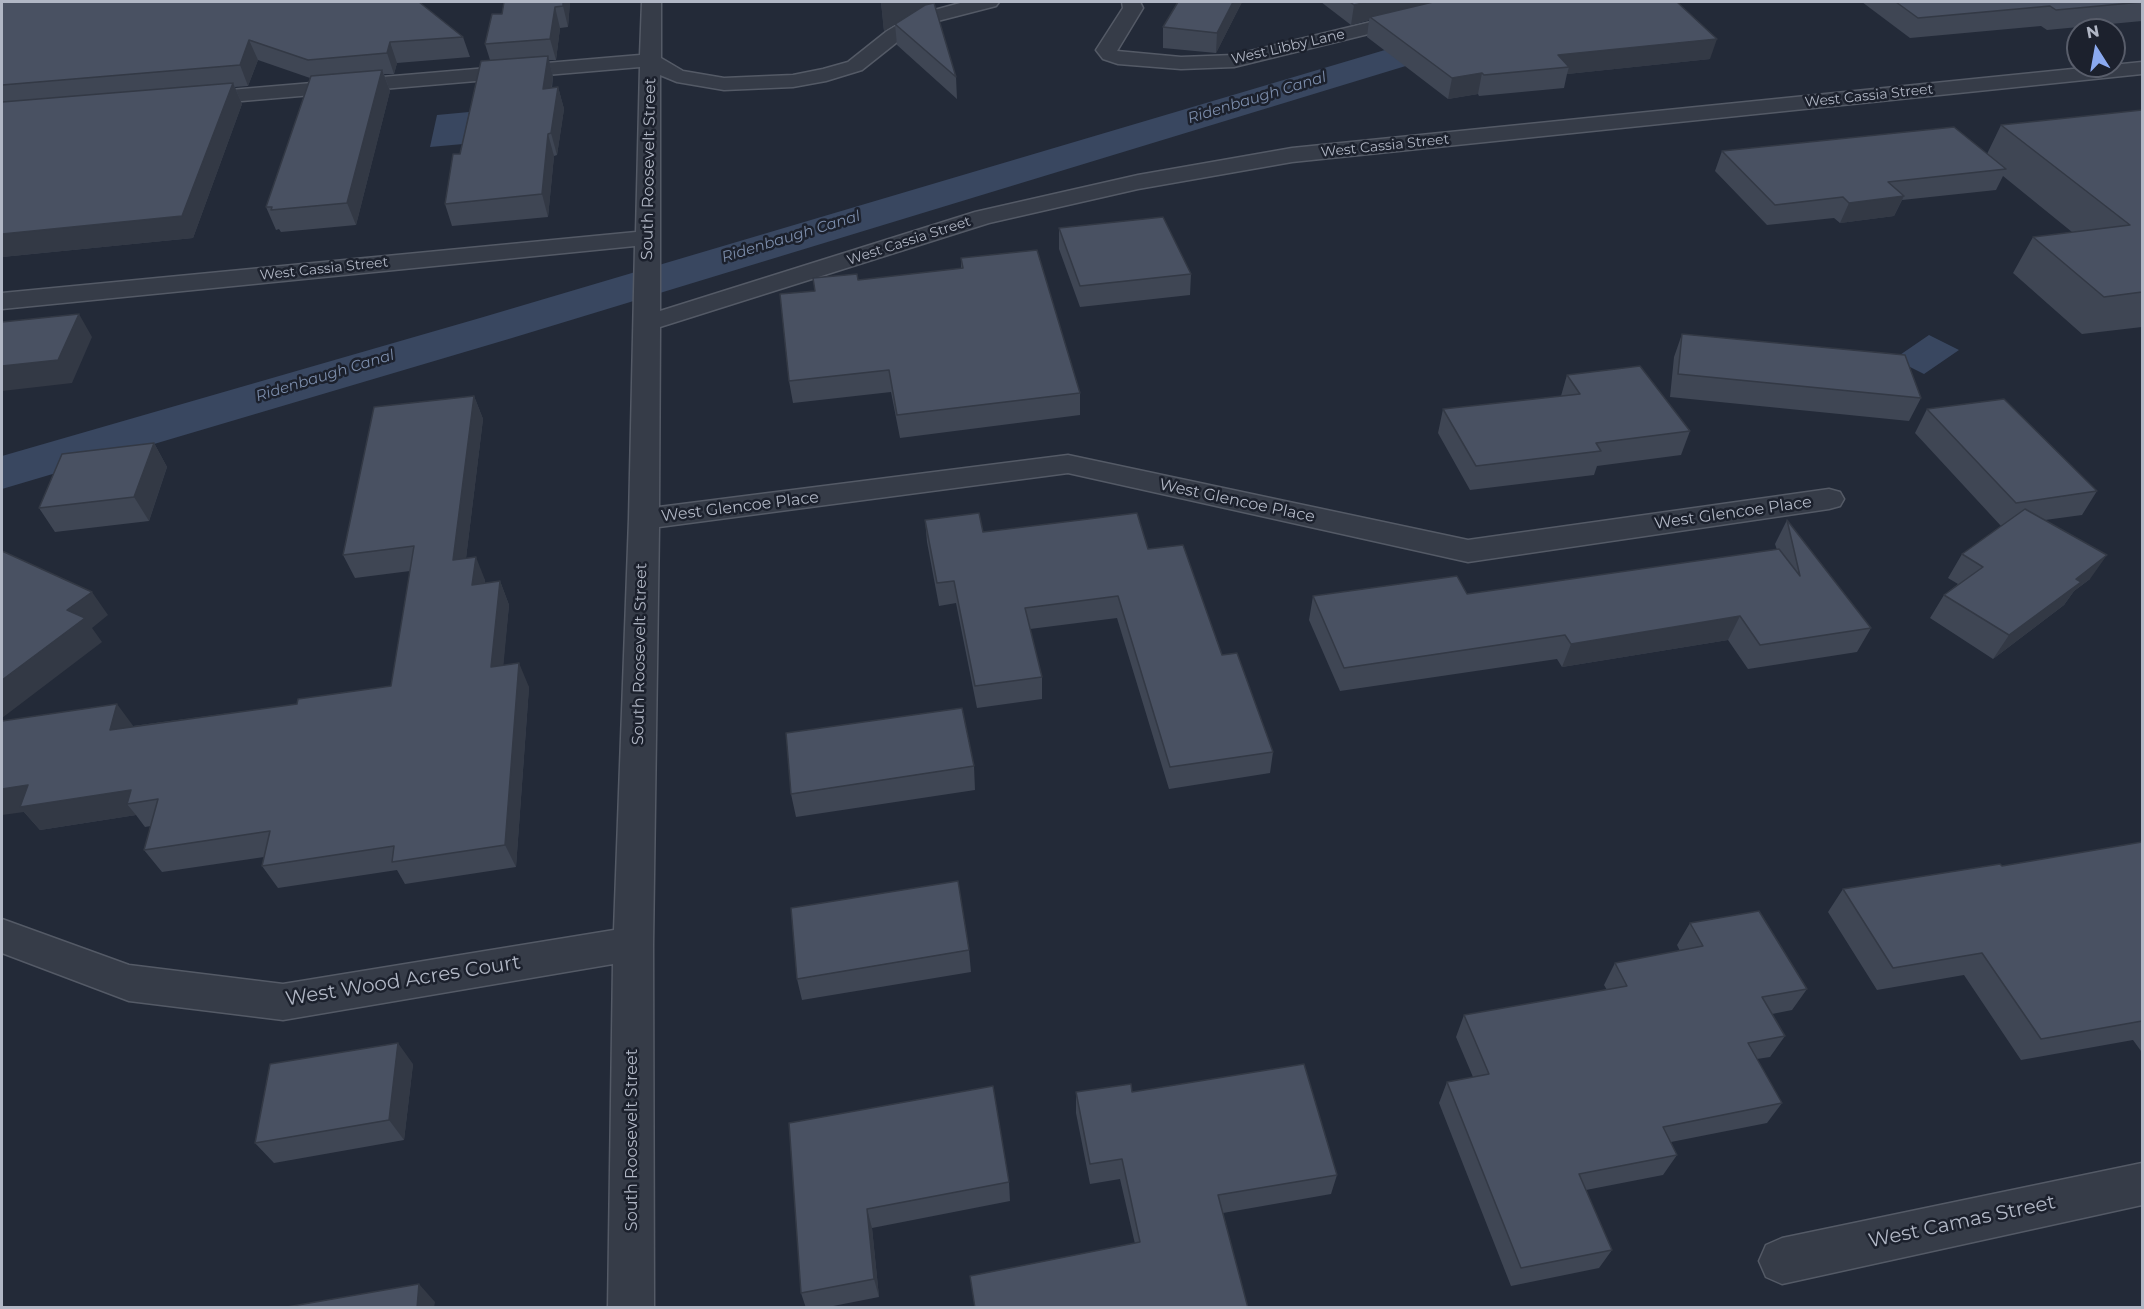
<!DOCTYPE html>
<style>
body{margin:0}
#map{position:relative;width:2144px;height:1309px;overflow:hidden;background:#232a38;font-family:Montserrat,sans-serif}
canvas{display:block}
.frame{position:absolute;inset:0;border:3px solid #b1b7c5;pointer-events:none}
.north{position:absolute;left:2066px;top:18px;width:60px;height:60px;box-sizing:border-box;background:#1c212d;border:2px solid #585d6a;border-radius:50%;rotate:349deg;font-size:16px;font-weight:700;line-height:24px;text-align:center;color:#b1b7c5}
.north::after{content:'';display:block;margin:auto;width:21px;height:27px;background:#8baaf0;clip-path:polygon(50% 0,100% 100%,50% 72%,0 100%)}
</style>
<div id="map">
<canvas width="2144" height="1309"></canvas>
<div class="frame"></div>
<div class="north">N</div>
</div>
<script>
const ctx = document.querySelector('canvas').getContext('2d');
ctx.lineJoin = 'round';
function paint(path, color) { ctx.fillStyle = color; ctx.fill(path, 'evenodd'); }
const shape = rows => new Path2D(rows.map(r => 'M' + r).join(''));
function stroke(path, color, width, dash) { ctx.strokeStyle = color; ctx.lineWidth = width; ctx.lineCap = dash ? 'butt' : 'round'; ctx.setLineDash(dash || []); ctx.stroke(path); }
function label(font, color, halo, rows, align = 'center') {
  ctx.font = font + ' Montserrat,sans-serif'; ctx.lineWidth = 5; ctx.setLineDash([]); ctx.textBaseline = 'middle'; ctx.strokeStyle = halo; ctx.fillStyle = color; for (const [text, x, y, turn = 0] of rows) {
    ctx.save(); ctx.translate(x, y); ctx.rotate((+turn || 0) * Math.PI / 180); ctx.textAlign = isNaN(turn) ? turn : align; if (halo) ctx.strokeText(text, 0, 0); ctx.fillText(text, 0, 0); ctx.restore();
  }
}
paint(shape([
 [469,112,463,144,430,147,437,115],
 [1929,335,1959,350,1924,374,1894,359]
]), '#394760');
paint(shape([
 [1547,2,1598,2,1593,9,512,338,2,489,2,456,480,318,1547,2]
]), '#394760');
const minor = shape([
 [642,2,661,2,661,58,683,71,724,78,793,75,823,69,848,62,887,31,912,16,964,2,999,2,996,6,926,24,901,39,862,70,826,81,793,87,724,90,677,82,660,75,660,311,975,212,1138,175,1292,148,2142,62,2142,74,1292,162,1138,189,989,223,660,327,659,507,1068,455,1468,540,1829,489,1840,492,1844,499,1840,506,1829,509,1468,562,1068,473,659,527,653,944,654,1308,608,1308,613,964,283,1020,129,1001,2,953,2,919,129,965,283,984,614,930,629,519,635,246,2,309,2,293,636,232,640,67,195,105,187,104,184,99,187,94,195,93,640,55,642,2],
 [1122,2,1140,2,1143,8,1117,51,1181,57,1234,55,1429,8,1425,2,1445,2,1453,10,1450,14,1234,67,1181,69,1118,64,1103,59,1096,50,1123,8,1122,2],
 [2142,1163,2142,1205,1782,1284,1766,1277,1759,1261,1766,1245,1782,1238,2142,1163]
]);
stroke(minor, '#545a66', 3);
paint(minor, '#363c48');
paint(shape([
 [2,2,463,37,470,57,397,63,394,74,384,74,390,91,356,225,281,232,279,229,276,230,266,207,310,78,258,60,248,86,235,87,242,104,193,238,2,257],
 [570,2,568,27,560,28,556,60,549,60,553,77,552,88,558,87,564,109,557,155,554,156,548,217,452,226,445,204,490,60,485,44,502,14],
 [881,2,930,2,956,77,957,99,897,45,895,24,911,14,884,31],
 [1242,2,1216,53,1163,48,1163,27],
 [1321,2,1426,2,1426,3,1710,59,1567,74,1564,88,1479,96,1478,94,1448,99,1367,37,1369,20,1351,25],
 [1862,2,2142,2,2142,21,2047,30,2041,26,1910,38],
 [2142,110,2142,327,2082,334,2013,273,2033,237,2072,232,2003,176,1996,190,1902,200,1894,216,1840,223,1834,218,1767,225,1715,171,1722,151,1987,154,2001,125],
 [1059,228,1191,274,1190,295,1080,307,1059,249],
 [961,258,1080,393,1080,415,900,438,891,392,793,403,789,381,815,291,858,280,961,269],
 [1682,334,1921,398,1909,421,1670,397,1674,357],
 [1567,375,1690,431,1681,455,1597,466,1594,475,1470,490,1438,433,1443,409,1561,396],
 [474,396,483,419,466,558,485,580,485,583,500,581,509,605,503,665,529,687,516,867,405,884,397,870,278,888,262,866,264,857,162,872,144,850,151,826,145,827,136,815,40,830,24,812,133,726,297,704,391,686,410,571,355,578,343,555],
 [1927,409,2097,491,2082,515,2045,520,2090,579,2074,591,2064,605,1993,659,1930,618,1944,595,1958,584,1948,578,1962,554,2001,526,1915,433],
 [154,443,167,467,149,521,55,532,39,508],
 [925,520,983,532,1148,549,1222,655,1273,752,1270,773,1169,789,1117,618,1030,629,1042,677,1042,699,977,708,956,603,939,606,927,542],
 [1787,520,1871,628,1857,652,1748,669,1728,640,1562,667,1557,659,1340,691,1309,620,1313,596,1467,594,1777,550,1775,544],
 [974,766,975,790,796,817,791,794],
 [2142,842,2142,1051,2141,1051,2133,1040,2021,1060,1964,975,1877,990,1828,912,1843,889,2002,866],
 [1690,923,1807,989,1792,1010,1772,1014,1785,1036,1770,1057,1757,1059,1782,1103,1767,1123,1671,1142,1677,1155,1663,1175,1586,1190,1612,1250,1599,1268,1511,1286,1439,1103,1447,1082,1473,1077,1456,1037,1464,1015,1607,990,1604,985,1615,963,1680,951,1677,945],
 [969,950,971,972,802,1000,797,979],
 [413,1064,404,1140,274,1163,255,1143],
 [1076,1092,1132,1092,1337,1175,1331,1194,1223,1213,1248,1308,1135,1244,1120,1179,1090,1184,1076,1113],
 [789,1123,1009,1182,1010,1201,872,1228,879,1297,823,1308,806,1308,801,1293]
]), '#3f4654');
paint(shape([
 [563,2,570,2,568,27,563,6],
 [881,2,930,2,930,9,911,14,884,31],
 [1233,2,1242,2,1216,53,1217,33],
 [1367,2,1426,2,1425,7,1370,17,1369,20,1351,25,1354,5],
 [555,7,560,28,556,60,550,39],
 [1717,39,1710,59,1567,74,1569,67,1558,55],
 [249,40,258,60,248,86,240,65],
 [390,42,397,63,394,74,387,53],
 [548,56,553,77,548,110,543,89],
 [382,70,390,91,356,225,347,203],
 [1482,73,1478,94,1448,99,1452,78],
 [233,83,242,104,193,238,2,257,2,234],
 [558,87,564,109,557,155,551,133],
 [548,134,554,156,548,217,542,194],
 [1904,196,1894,216,1840,223,1849,203],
 [79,314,92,337,72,383,2,391,2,366],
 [474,396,483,419,463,583,453,560],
 [154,443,167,467,149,521,134,497],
 [2107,555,2090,579,2074,591,2064,605,1993,659,2009,635,2076,579],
 [476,557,485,580,482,609,472,585],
 [500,581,509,605,501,691,491,667],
 [92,592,108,615,92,628,102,642,2,718,2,680,67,610],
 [1740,616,1728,640,1562,667,1571,644],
 [519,663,529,687,516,867,505,845],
 [117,704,134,727,110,730],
 [28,785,131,790,127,804,136,815,40,830,24,812,2,815,2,789],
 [398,1043,413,1064,404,1140,389,1120],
 [867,1209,872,1228,879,1297,874,1279],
 [419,1284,435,1302,434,1308,417,1308]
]), '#333945');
const building = shape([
 [2,2,419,2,463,37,390,42,387,53,308,60,249,40,240,65,2,85,2,2],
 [504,2,563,2,563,6,555,7,550,39,485,44,492,14,502,14,504,2],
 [1178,2,1233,2,1217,33,1163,27,1178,2],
 [1350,2,1367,2,1354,5,1350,2],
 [1433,2,1677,2,1717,39,1558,55,1569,67,1484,75,1482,73,1452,78,1370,17,1433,2],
 [1896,2,2142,2,2056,10,2050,6,1918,18,1896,2],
 [934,3,956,77,895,24,925,5,934,3],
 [548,56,543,89,558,87,551,133,548,134,542,194,445,204,453,154,460,154,481,61,548,56],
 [382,70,347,203,271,210,272,207,266,207,311,76,382,70],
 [233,83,182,216,2,234,2,102,233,83],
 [2142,110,2142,292,2104,297,2033,237,2130,225,2001,125,2142,110],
 [1954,127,2006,169,1888,182,1904,196,1849,203,1843,197,1775,205,1722,151,1954,127],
 [1163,217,1191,274,1080,286,1059,228,1163,217],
 [1037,250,1080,393,897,415,889,370,789,381,780,294,815,291,813,278,857,274,858,280,963,268,961,258,1037,250],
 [79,314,58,360,2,366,2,322,79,314],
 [1682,334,1905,355,1921,398,1678,374,1682,334],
 [1640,366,1690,431,1596,443,1601,451,1476,466,1443,409,1580,394,1567,375,1640,366],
 [474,396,453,560,476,557,472,585,500,581,491,667,519,663,505,845,392,862,394,846,262,866,270,831,144,850,158,799,127,804,131,790,20,807,28,785,2,789,2,721,117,704,110,730,297,704,298,699,391,686,414,546,343,555,374,407,474,396],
 [2004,399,2097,491,2016,503,1927,409,2004,399],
 [154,443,134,497,39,508,62,454,154,443],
 [2025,509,2107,555,2076,579,2081,582,2009,635,1944,595,1983,567,1962,554,2025,509],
 [979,513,983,532,1137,513,1148,549,1183,545,1222,655,1237,653,1273,752,1170,767,1118,596,1025,608,1042,677,975,686,954,581,937,583,925,520,979,513],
 [1787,520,1871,628,1760,645,1740,616,1571,644,1565,635,1344,668,1313,596,1457,576,1467,594,1779,549,1800,576,1787,520],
 [2,551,92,592,67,610,85,618,2,680,2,551],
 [962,708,974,766,791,794,786,733,962,708],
 [2142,842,2142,1021,2041,1039,1982,953,1893,968,1843,889,2000,864,2002,866,2142,842],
 [958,881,969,950,797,979,791,908,958,881],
 [1759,911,1807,989,1762,997,1785,1036,1748,1043,1782,1103,1663,1127,1677,1155,1579,1174,1612,1250,1521,1268,1447,1082,1489,1074,1464,1015,1627,986,1615,963,1703,946,1690,923,1759,911],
 [398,1043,389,1120,255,1143,270,1064,398,1043],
 [1304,1064,1337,1175,1218,1195,1248,1308,975,1308,970,1276,1140,1242,1122,1159,1090,1164,1076,1092,1131,1084,1132,1092,1304,1064],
 [993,1086,1009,1182,867,1209,874,1279,801,1293,789,1123,993,1086],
 [419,1284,417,1308,281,1308,419,1284]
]);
paint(building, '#495162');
stroke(building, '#333945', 1.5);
label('14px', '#b1b7c5', '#1c212d', [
 ["West Libby Lane",1288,47,-13],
 ["West Cassia Street",1869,96,-6],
 ["West Cassia Street",1385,146,-6],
 ["West Cassia Street",909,241,-18],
 ["West Cassia Street",324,269,-6]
]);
label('italic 15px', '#7b8caa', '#1c212d', [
 ["Ridenbaugh Canal",1257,98,-17],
 ["Ridenbaugh Canal",791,237,-17],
 ["Ridenbaugh Canal",325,376,-17]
]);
label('16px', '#b1b7c5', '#1c212d', [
 ["South Roosevelt Street",649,169,-89],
 ["West Glencoe Place",1237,501,12],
 ["West Glencoe Place",740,507,-7],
 ["West Glencoe Place",1733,513,-8],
 ["South Roosevelt Street",640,654,-89],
 ["South Roosevelt Street",632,1140,-90]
]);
label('20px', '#b1b7c5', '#1c212d', [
 ["West Wood Acres Court",403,981,-9],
 ["West Camas Street",1962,1222,-12]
]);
</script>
